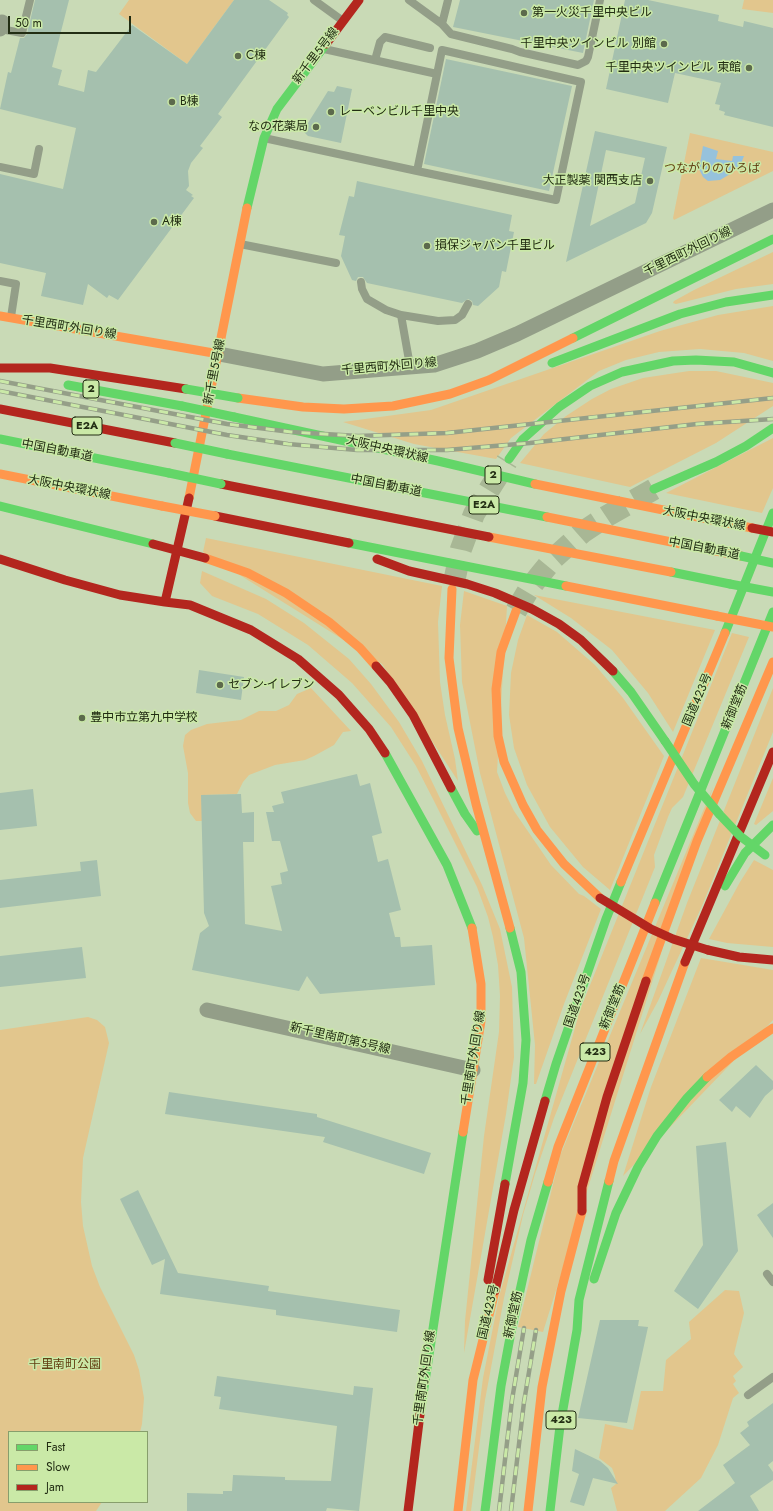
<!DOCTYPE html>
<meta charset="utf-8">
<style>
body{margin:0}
#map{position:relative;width:773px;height:1511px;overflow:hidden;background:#c9dab6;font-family:Jost,sans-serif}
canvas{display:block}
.legend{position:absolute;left:8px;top:1431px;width:140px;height:72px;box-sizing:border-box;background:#cae9a7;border:1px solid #879e6c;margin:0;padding:5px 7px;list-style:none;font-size:12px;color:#222d13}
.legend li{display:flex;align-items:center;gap:8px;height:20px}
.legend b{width:20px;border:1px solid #879e6c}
.scale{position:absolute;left:8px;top:16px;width:123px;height:18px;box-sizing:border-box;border:2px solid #222d13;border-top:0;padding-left:5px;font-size:12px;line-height:14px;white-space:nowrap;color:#222d13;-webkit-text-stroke:3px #cae9a7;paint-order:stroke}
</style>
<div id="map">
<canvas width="773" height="1511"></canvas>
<ul class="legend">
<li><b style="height:5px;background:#63d668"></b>Fast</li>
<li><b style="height:5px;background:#ff974d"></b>Slow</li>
<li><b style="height:5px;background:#b3261e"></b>Jam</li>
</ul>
<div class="scale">50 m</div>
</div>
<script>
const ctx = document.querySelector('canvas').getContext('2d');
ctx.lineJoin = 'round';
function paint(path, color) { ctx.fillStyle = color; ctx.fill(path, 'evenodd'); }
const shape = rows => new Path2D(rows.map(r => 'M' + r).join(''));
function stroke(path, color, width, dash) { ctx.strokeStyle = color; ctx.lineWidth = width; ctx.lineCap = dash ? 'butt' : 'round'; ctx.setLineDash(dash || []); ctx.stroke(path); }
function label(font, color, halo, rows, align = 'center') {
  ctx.font = font + ' Jost,"Noto Sans JP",sans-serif'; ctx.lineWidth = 3; ctx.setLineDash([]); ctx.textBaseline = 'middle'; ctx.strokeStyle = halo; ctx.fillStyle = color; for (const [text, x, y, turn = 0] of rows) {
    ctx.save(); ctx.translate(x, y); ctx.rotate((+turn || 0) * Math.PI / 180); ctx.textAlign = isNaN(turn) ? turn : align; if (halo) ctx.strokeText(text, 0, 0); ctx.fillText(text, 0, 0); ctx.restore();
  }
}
paint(shape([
 [129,0,234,0,187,64,119,14],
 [744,0,773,0,773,13,742,9],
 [690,133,773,152,773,171,674,220,673,218],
 [773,252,773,284,736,289,676,304,673,303,674,301,694,290],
 [773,306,773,361,744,353,700,349,659,352,626,360,599,371,511,438,496,459,414,444,343,422,431,410,660,331,718,315],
 [689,371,716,371,773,383,773,406,716,443,630,487,520,463,544,434,566,416,592,399,611,389,643,378],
 [773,438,773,488,762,513,666,493],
 [206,538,442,586,438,622,440,682,445,715,455,759,458,781,382,664,203,552],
 [202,571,266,599,304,623,349,659,371,684,399,722,422,761,482,885,500,929,512,987,514,1057,506,1114,464,1353,465,1321,484,1136,499,1032,500,996,498,965,493,937,488,917,477,887,433,799,416,766,391,727,352,683,308,645,258,614,212,596,200,583],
 [464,591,507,606,497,772,505,793,514,811,551,865,579,894,584,896,601,909,564,1004,536,1084,534,1084,535,1045,524,938,480,773,462,682,460,625],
 [534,595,715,630,673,732,648,693,612,650,571,618],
 [527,615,557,632,595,665,623,698,664,756,610,890,583,867,550,827,527,785,514,748,509,715,511,673,518,640],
 [732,633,749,637,683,797,672,808,668,817,654,855,655,867,554,1118,535,1174,523,1215,504,1298,485,1400,471,1511,466,1511,483,1378,499,1297,580,1010],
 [311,688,351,731,343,732,334,745,314,756,305,760,275,765,249,775,243,782,237,794,203,795,202,821,196,821,190,813,188,803,188,773,183,746,185,735,191,730,207,724,241,720,259,711,276,711,289,705,297,694],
 [773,688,773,732,702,906,658,1001,640,1034,687,903],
 [773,778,773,811,756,825,754,824],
 [713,787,543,1332,518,1327,560,1156],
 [754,860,773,870,773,947,727,943,709,939,740,882],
 [701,958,773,970,773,1020,623,1176,651,1087],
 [88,1017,97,1020,105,1027,109,1043,83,1158,81,1202,83,1226,92,1266,100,1287,134,1355,139,1370,144,1398,142,1424,140,1432,9,1432,9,1502,102,1502,96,1511,0,1511,0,1030],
 [725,1290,739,1291,744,1313,734,1354,743,1367,733,1376,736,1381,733,1384,739,1393,733,1398,718,1445,701,1478,665,1511,617,1511,611,1488,616,1484,615,1476,612,1468,599,1458,605,1424,633,1430,641,1391,663,1391,666,1360,691,1339,689,1322]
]), '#e2c68d');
paint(shape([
 [703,146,718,151,716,159,732,161,733,156,744,156,740,166,732,173,720,180,708,181,703,177,699,169]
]), '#96c2dc');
paint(shape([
 [35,0,69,0,52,67,62,70,58,85,84,92,88,70,96,72,132,25,187,64,234,0,269,0,288,13,287,15,289,17,218,114,222,117,200,146,203,148,191,163,188,171,189,186,186,190,193,195,191,196,194,198,118,300,109,295,107,298,88,284,83,305,41,296,46,273,0,263,0,174,63,189,76,128,0,109,8,72,11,73,20,38,24,38,27,34],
 [460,0,594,0,583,53,453,27],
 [625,0,648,0,719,15,718,21,743,27,744,21,773,28,773,127,724,115,725,112,719,110,720,105,715,104,721,83,675,73,668,103,606,89],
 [446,59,572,86,549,191,424,164],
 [337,86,352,89,341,143,308,136,303,131,328,91,334,92],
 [595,131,667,147,652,213,646,223,566,262],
 [606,150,645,158,635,203,590,226],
 [357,181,512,215,509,231,514,232,506,272,502,271,499,287,478,306,473,305,472,301,468,299,462,303,367,283,363,277,358,277,356,281,352,280,341,256,345,236,339,235,349,196,354,197],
 [199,670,244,677,241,700,196,693],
 [357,774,360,786,370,783,382,833,372,836,378,862,388,859,401,910,389,913,395,937,400,937,401,947,432,945,435,985,320,994,307,976,299,991,192,970,200,933,209,926,204,913,201,795,241,794,242,813,254,812,254,842,243,842,245,924,282,931,271,886,282,884,280,873,288,871,280,841,272,841,266,812,274,812,272,806,284,803,281,792],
 [33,789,37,826,0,830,0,793],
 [97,860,101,896,0,908,0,880,81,871,80,862],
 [82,947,86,978,0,987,0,956],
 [756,1065,773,1081,773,1089,765,1096,750,1118,736,1106,732,1112,719,1100],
 [169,1092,317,1114,317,1117,431,1153,424,1174,323,1142,325,1137,165,1114],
 [726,1142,738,1251,698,1309,674,1291,703,1245,696,1146],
 [138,1190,178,1273,269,1286,268,1291,400,1310,397,1332,276,1315,276,1310,160,1294,165,1259,152,1265,120,1199],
 [773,1203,773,1238,757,1215],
 [600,1320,639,1320,638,1326,648,1327,627,1423,578,1418],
 [217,1376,353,1395,354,1386,373,1388,359,1511,327,1508,326,1511,187,1511,187,1493,223,1494,223,1491,232,1491,233,1475,285,1477,285,1480,331,1481,337,1426,219,1409,221,1397,214,1396],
 [773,1403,773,1461,768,1465,773,1472,773,1480,750,1496,759,1511,698,1511,735,1483,723,1465,750,1445,740,1433,749,1426,747,1422],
 [575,1449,600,1461,608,1468,618,1484,593,1478,584,1506,570,1502,579,1474,572,1471]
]), '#a5c0ae');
stroke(shape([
 [454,582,461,549,474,514,507,461],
 [516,611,529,589,540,575,554,558,583,532,607,516,654,489]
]), '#a8b795', 22, [22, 11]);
stroke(shape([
 [314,0,343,21],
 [409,0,442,24,448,0],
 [442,24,451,34,512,49,520,52,578,65,586,61,588,57,600,0],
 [0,29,22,33,30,0],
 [324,49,437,74],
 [375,60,380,42,385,37,430,48],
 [264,138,417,171,556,200,581,82,442,50,417,171],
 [0,167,34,174,39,149],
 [240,244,336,263],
 [0,281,16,284,11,317],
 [361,282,362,289,367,299,386,310,401,315,438,321,455,320,462,315,468,304],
 [401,315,410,366],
 [767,1274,773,1282],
 [748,1395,773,1377]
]), '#939e88', 8);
stroke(shape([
 [0,29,2,22],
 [219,354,323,374,434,365,477,351,517,334,773,210],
 [207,1010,473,1070]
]), '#939e88', 15);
stroke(shape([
 [247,208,264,138,277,109,326,44],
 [573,338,773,239],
 [552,363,680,314,726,302,773,295],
 [68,385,182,406],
 [234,417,438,461,535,484],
 [0,439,169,473],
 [227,454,547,517],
 [509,459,523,439,559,407,590,386,622,372,673,361,696,360,734,362,773,373],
 [654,489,716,462,746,446,773,428],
 [0,506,153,544],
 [349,543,566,586],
 [671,572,730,584],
 [725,633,773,513],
 [613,671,631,692,665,741],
 [385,753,447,865,472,928],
 [451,788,465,814,477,831],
 [725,886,745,853,773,825],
 [655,903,773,612],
 [545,1101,556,1064,606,919,621,882],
 [505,1184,523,1083,526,1040,521,972,510,928],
 [594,1279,616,1213,638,1167,657,1136,687,1098,707,1077],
 [420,1414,463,1132],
 [485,1511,501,1386,511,1332,531,1240,548,1182],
 [550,1511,560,1426,577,1330,579,1300,609,1181]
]), '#63d668', 9);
stroke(shape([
 [0,316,219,354],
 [238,398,303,407,344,409,393,406,450,394,489,380,573,338],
 [0,474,162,506],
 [535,484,752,528],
 [189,498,247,208],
 [547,517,741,556],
 [489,537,671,572],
 [205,558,248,573,286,593,329,622,360,648,376,666],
 [566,586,717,616],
 [452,589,449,658,458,728,476,804,510,928],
 [516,611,501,652,496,689,498,736,504,762,523,805,537,830,564,864,600,898],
 [621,882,725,633],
 [646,981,697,841,773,662],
 [707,1077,731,1057,773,1028],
 [463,1132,481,1021,481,984,472,928],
 [609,1181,614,1161,685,962],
 [548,1182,558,1147,655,903],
 [458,1511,473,1380,495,1291],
 [528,1511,542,1387,561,1291,582,1211]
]), '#ff974d', 9);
stroke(shape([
 [326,44,359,0],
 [0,368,50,368,186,389],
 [0,409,175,443],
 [221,484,489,537],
 [215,516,349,543],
 [0,559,65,580,120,595,165,602,189,498],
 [377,559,409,571,467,584,495,593,532,609,559,624,581,640,613,671],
 [165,602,190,605,251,630,298,659,339,695,369,729,385,753],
 [376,666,390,682,413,715,451,788],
 [708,950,739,957,773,960],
 [685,962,773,752],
 [582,1211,582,1187,607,1097,646,981],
 [488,1280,505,1184],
 [495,1291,514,1210,545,1101],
 [408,1511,420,1414]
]), '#b3261e', 9);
const rail = shape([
 [0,381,227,424,291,432,358,436,447,433,773,398],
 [0,391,227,435,288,444,357,450,447,450,530,443,697,424,773,419],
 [499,1511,512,1400,524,1328],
 [511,1511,524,1402,536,1330]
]);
stroke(rail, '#959f88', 4.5);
stroke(rail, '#cae9a7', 3, [9]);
stroke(shape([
 [186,389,238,398],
 [182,406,234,417],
 [175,443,227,454],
 [169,473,221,484],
 [741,556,773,563],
 [730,584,773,592],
 [665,741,694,784,720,815,740,836,765,855]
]), '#63d668', 9);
stroke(shape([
 [162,506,215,516],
 [717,616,773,627]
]), '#ff974d', 9);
stroke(shape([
 [752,528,773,532],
 [153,544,205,558],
 [600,898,651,929,673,939,708,950]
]), '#b3261e', 9);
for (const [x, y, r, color] of [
 [524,13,4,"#5c6a4c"],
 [664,44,4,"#5c6a4c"],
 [238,56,4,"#5c6a4c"],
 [749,68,4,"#5c6a4c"],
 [172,102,4,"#5c6a4c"],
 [331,112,4,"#5c6a4c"],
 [316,127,4,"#5c6a4c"],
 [650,181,4,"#5c6a4c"],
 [154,222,4,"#5c6a4c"],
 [427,246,4,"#5c6a4c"],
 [220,685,4,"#5c6a4c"],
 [82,718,4,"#5c6a4c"]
]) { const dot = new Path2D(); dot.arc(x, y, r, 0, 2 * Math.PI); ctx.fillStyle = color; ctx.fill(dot); stroke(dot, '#cae9a7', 1.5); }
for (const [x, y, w] of [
 [91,389,16],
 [87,426,30],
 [493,475,16],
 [484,505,30],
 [595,1052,30],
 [561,1420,30]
]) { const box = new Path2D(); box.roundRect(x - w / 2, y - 9, w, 18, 3); ctx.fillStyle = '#cae9a7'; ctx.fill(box); stroke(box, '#222d13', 1); }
label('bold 11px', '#222d13', null, [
 ["2",91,389],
 ["E2A",87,426],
 ["2",493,475],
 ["E2A",484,505],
 ["423",595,1052],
 ["423",561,1420]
]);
label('12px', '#222d13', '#cae9a7', [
 ["第一火災千里中央ビル",532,13],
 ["千里中央ツインビル 別館",656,44,"right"],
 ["C棟",246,56],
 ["千里中央ツインビル 東館",741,68,"right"],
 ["B棟",180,102],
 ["レーベンビル千里中央",339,112],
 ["なの花薬局",308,127,"right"],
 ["大正製薬 関西支店",642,181,"right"],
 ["A棟",162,222],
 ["損保ジャパン千里ビル",435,246],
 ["セブン-イレブン",228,685],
 ["豊中市立第九中学校",90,718]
], 'left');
label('12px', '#222d13', '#cae9a7', [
 ["新千里5号線",316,56,-53],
 ["千里西町外回り線",688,252,-26],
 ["千里西町外回り線",69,328,9],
 ["千里西町外回り線",389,367,-5],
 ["新千里5号線",215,372,-79],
 ["大阪中央環状線",387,450,13],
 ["中国自動車道",57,451,11],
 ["中国自動車道",386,486,11],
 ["大阪中央環状線",69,488,11],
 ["大阪中央環状線",704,519,11],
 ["中国自動車道",704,549,11],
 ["国道423号",698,700,-67],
 ["新御堂筋",735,707,-68],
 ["国道423号",578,1001,-71],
 ["新御堂筋",613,1007,-68],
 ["新千里南町第5号線",340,1039,13],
 ["千里南町外回り線",474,1058,-81],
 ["国道423号",489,1312,-77],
 ["新御堂筋",514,1315,-78],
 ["千里南町外回り線",425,1378,-82]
]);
label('12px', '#644013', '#cae9a7', [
 ["つながりのひろば",712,169],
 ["千里南町公園",65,1365]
]);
</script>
